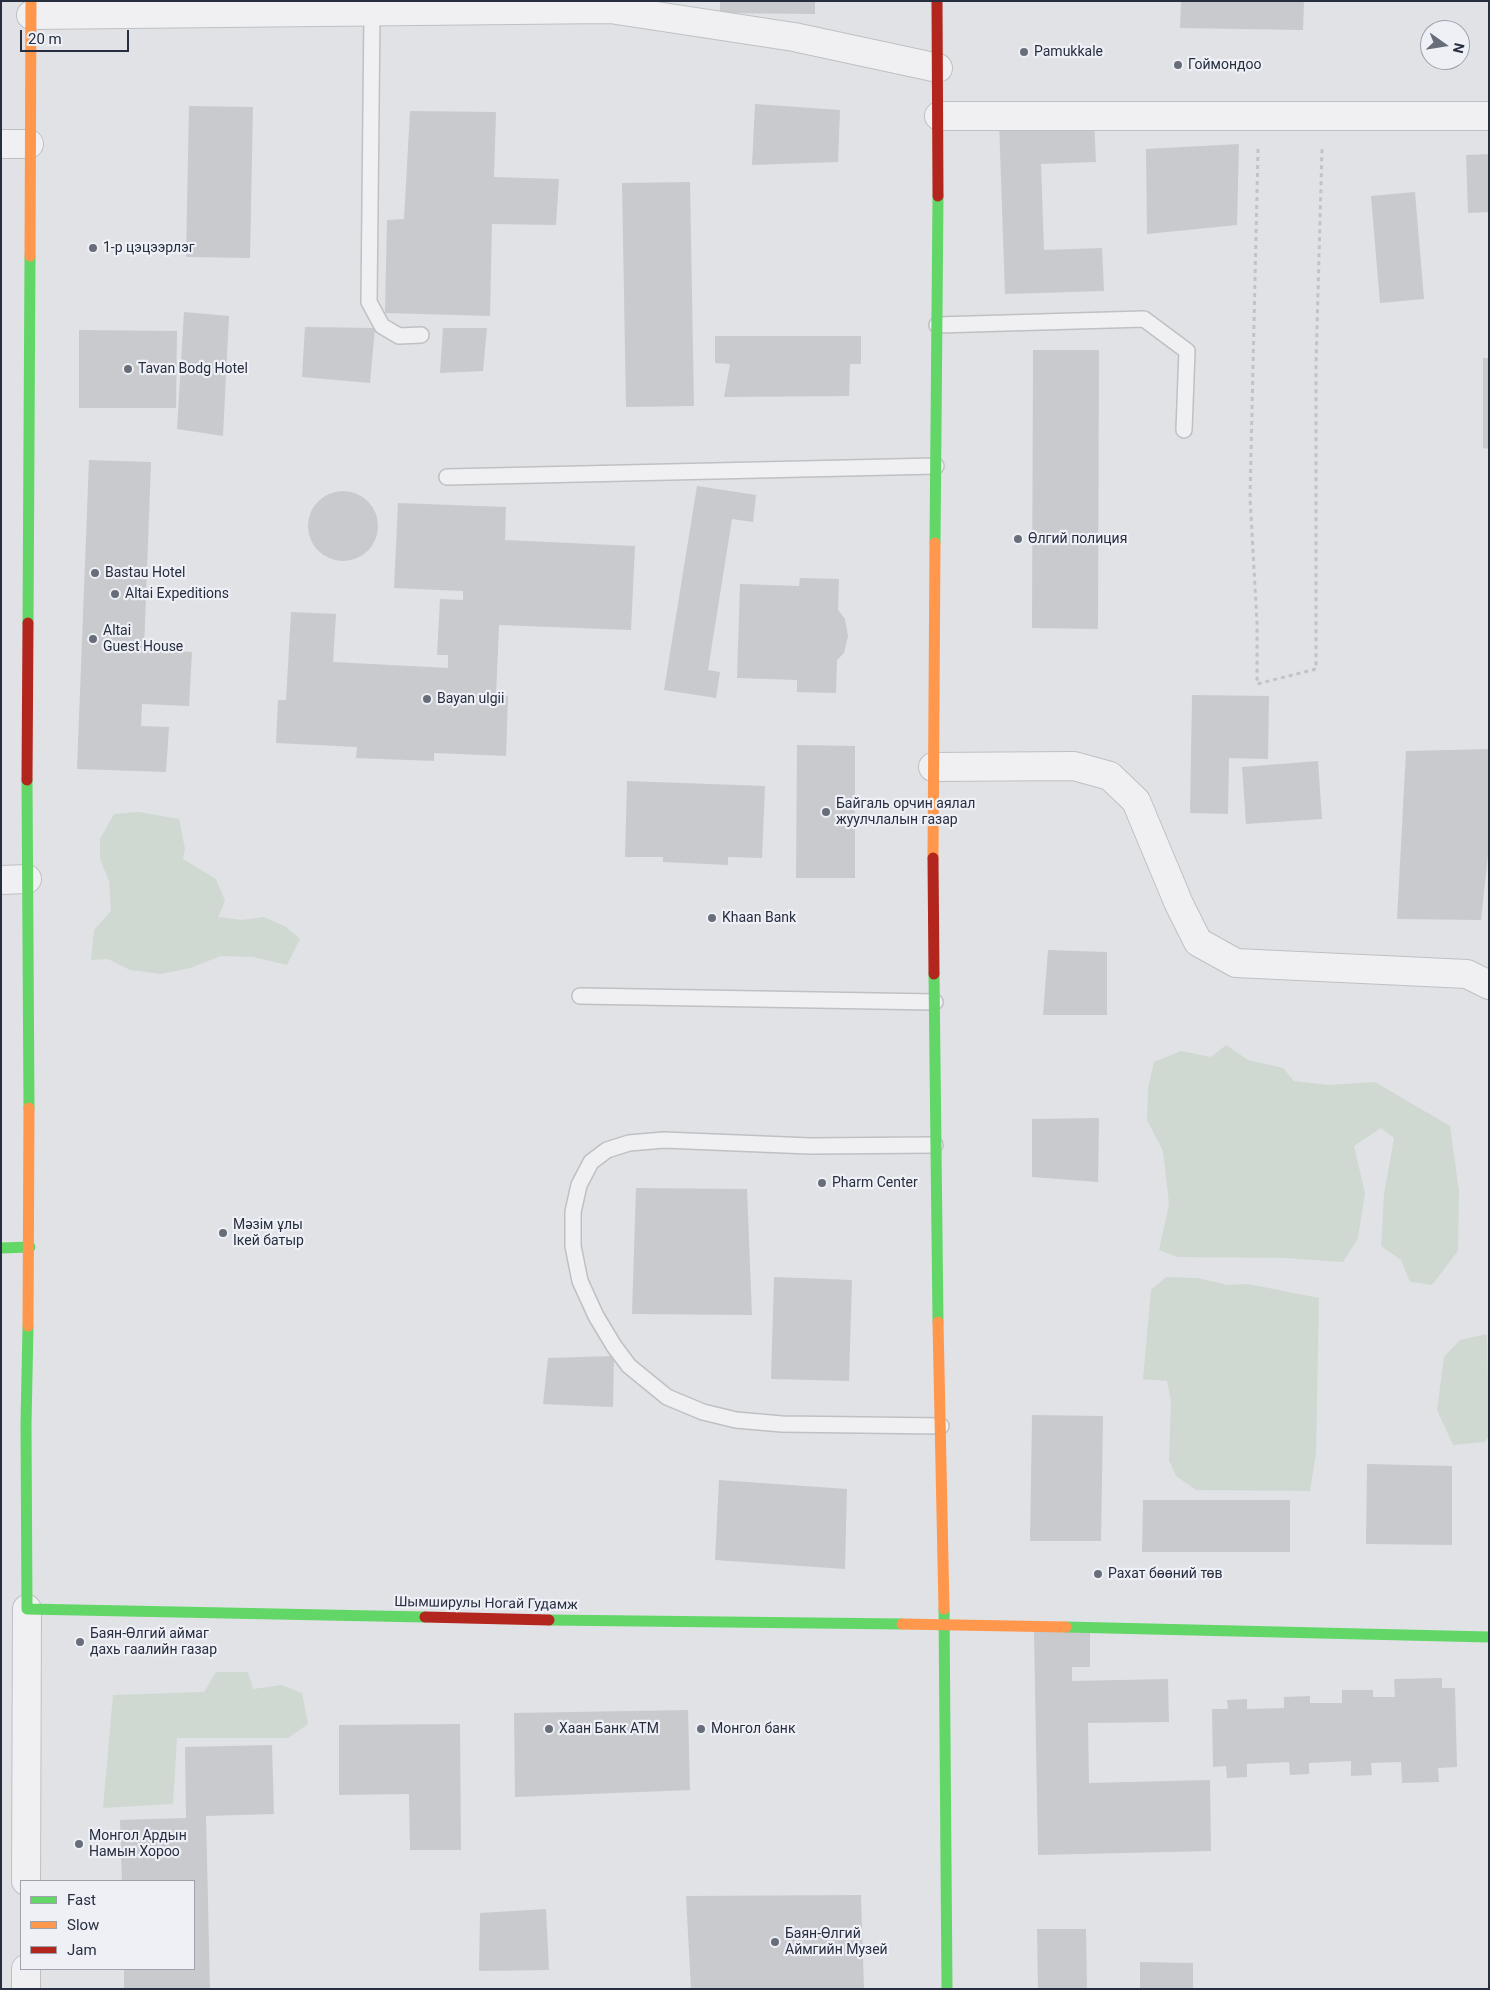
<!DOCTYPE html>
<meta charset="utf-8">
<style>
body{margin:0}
#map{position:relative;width:1490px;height:1990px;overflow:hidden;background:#e0e2e6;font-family:Roboto,sans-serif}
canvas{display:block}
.frame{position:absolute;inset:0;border:2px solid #272e40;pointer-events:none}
.legend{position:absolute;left:20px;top:1880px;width:175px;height:90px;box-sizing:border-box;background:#eef0f6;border:1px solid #9ea2ad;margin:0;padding:6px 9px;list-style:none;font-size:15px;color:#272e40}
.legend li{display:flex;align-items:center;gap:10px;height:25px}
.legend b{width:25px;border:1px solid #9ea2ad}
.north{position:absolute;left:1420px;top:20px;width:50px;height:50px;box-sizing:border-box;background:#eef0f6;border:1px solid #9ea2ad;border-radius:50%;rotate:103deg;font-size:14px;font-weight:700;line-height:20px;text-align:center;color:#272e40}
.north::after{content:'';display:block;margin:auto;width:18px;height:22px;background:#686d7a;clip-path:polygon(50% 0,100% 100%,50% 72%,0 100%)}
.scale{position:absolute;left:20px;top:30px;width:109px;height:22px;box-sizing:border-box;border:2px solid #272e40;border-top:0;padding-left:6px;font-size:15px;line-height:18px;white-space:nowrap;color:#272e40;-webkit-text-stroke:4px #eef0f6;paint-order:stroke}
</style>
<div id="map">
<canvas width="1490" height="1990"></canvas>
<div class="frame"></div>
<ul class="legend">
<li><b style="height:6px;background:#63d668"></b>Fast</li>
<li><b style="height:6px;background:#ff974d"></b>Slow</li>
<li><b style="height:6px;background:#b3261e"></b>Jam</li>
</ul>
<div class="north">N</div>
<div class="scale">20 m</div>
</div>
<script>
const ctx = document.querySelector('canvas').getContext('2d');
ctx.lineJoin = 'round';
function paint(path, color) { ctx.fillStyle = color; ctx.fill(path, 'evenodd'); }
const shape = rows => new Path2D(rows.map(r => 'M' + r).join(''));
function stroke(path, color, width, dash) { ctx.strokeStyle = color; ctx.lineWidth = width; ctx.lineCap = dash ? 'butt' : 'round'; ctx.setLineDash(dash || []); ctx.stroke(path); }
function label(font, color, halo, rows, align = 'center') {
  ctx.font = font + ' Roboto,sans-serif'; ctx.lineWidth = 4.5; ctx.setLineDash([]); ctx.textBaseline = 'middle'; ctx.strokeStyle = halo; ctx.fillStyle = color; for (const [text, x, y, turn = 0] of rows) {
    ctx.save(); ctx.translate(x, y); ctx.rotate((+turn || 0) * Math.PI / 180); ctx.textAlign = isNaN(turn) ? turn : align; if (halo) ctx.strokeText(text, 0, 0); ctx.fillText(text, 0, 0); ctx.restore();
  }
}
paint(shape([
 [139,812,179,819,185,849,183,859,216,879,225,901,218,917,242,920,264,917,286,927,300,939,287,965,253,957,221,956,190,968,161,974,130,970,108,959,91,960,94,930,111,911,109,881,100,859,100,839,114,814],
 [1226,1045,1248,1060,1283,1068,1294,1081,1329,1085,1375,1082,1450,1126,1459,1191,1458,1251,1432,1285,1410,1282,1401,1260,1381,1246,1384,1194,1394,1138,1381,1128,1354,1146,1365,1193,1358,1238,1343,1262,1287,1258,1177,1257,1159,1250,1169,1204,1163,1151,1147,1120,1148,1088,1154,1062,1181,1051,1211,1057],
 [1166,1277,1198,1278,1228,1285,1248,1284,1319,1298,1316,1453,1310,1491,1196,1490,1176,1476,1169,1460,1171,1401,1167,1381,1143,1379,1151,1290],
 [1487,1334,1489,1436,1484,1442,1453,1445,1437,1410,1444,1357,1460,1340],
 [216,1672,248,1672,253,1689,281,1685,302,1693,308,1724,288,1738,177,1738,173,1804,103,1808,113,1695,204,1692]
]), '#d0d9d1');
paint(shape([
 [720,1,815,1,815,14,720,13],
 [1181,1,1304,1,1303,30,1180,28],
 [755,104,840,110,838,162,752,165],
 [189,106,253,107,250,258,186,257],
 [410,111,496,112,494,177,559,179,556,225,492,224,490,316,385,313,387,220,404,219],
 [1094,119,1096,162,1041,164,1044,250,1102,248,1104,291,1005,294,999,122],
 [1239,144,1237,225,1147,234,1146,149],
 [1489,154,1489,212,1468,213,1466,155],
 [690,182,694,406,626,407,622,183],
 [1415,192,1424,299,1380,303,1371,196],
 [184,312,229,316,223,436,177,429],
 [305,327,375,328,370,383,302,377],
 [443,328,487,328,483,371,440,373],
 [79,330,177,331,176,408,79,408],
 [715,336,861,336,861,364,850,364,849,396,724,397,730,364,715,363],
 [1033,350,1099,350,1098,629,1032,628],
 [1483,358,1489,358,1489,449,1483,448],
 [89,460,151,462,144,650,192,652,189,706,142,704,141,726,169,727,166,772,77,769],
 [697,486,756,495,753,522,732,519,708,670,720,672,716,698,664,690],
 '308 526a35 35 0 1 1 70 0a35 35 0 1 1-70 0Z',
 [398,503,506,507,505,540,635,546,631,630,499,625,496,696,508,696,506,756,434,753,434,761,356,758,357,747,276,743,278,700,286,700,291,612,336,614,333,662,448,668,448,655,437,655,440,599,463,600,463,591,394,588],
 [800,578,839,579,838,610,845,619,848,636,844,653,837,660,836,693,797,692,797,680,737,678,740,584,799,586],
 [1192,695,1269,696,1268,759,1229,758,1228,814,1190,813],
 [797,745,855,746,855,878,796,878],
 [1489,749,1489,846,1481,920,1397,919,1406,751],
 [1318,761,1322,819,1246,824,1242,767],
 [627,781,765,786,762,858,728,857,728,865,663,862,663,857,625,857],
 [1048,950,1107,952,1107,1015,1043,1015],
 [1099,1118,1098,1182,1032,1177,1032,1119],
 [636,1188,747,1189,752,1315,632,1314],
 [774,1277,852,1280,849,1381,771,1379],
 [614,1356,613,1407,543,1404,548,1358],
 [1032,1415,1103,1416,1101,1541,1030,1541],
 [1367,1464,1452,1466,1452,1545,1366,1544],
 [719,1480,847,1489,845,1569,715,1560],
 [1143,1500,1290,1500,1290,1552,1142,1552],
 [1090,1631,1090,1667,1072,1667,1072,1681,1168,1679,1169,1722,1088,1723,1089,1783,1210,1780,1211,1851,1038,1855,1034,1632],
 [1442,1678,1442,1688,1455,1688,1457,1767,1438,1768,1439,1782,1402,1783,1401,1762,1371,1763,1372,1775,1351,1776,1351,1761,1309,1763,1309,1774,1290,1775,1289,1762,1247,1764,1247,1777,1227,1778,1226,1766,1213,1767,1212,1709,1228,1709,1227,1700,1247,1699,1247,1709,1284,1708,1284,1697,1310,1696,1310,1703,1342,1703,1342,1690,1373,1690,1373,1697,1395,1697,1394,1679],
 [688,1710,690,1790,515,1797,514,1713],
 [460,1724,461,1850,410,1850,409,1794,339,1795,339,1725],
 [272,1745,274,1814,206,1816,210,1989,124,1989,124,1969,194,1969,194,1881,122,1881,120,1820,186,1818,185,1747],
 [861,1895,864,1989,691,1989,686,1896],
 [546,1909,549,1970,479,1971,480,1913],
 [1037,1929,1086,1929,1087,1989,1038,1989],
 [1140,1962,1193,1963,1193,1989,1140,1989]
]), '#c8cace');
const lane = shape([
 [372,11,369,302,382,326,399,336,421,335],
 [937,325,1144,319,1187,351,1184,430],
 [447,477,936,466],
 [580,996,935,1002],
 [935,1145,810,1146,664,1140,629,1143,607,1150,591,1162,579,1185,573,1212,573,1246,580,1281,596,1316,614,1346,629,1366,667,1397,703,1412,736,1420,782,1424,941,1426]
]);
const street = shape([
 [31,15,610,9,794,37,938,68],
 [939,116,1489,116],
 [1,144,29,144],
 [933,767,1074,766,1110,776,1136,801,1179,904,1198,942,1236,963,1467,974,1489,985],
 [1,880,27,879],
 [26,1881,27,1609],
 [26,1989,26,1969]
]);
stroke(lane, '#bec0c4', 18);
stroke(street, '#bec0c4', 30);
stroke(shape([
 [1258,149,1250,497,1257,623,1257,684,1316,669,1316,364,1322,149]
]), '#c2c3c9', 3, [4, 4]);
stroke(lane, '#f0f0f2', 15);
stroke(street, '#f0f0f2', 28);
stroke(shape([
 [935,543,938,196],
 [28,623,30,256],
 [27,780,29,1108],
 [934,974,938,1322],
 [1,1248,30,1247],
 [28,1326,26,1424,27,1609,425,1617],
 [944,1609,947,1989],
 [549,1620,902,1624],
 [1066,1627,1489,1637]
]), '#63d668', 11);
stroke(shape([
 [30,256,31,1],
 [933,858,935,543],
 [938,1322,944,1609],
 [28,1326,29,1108],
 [902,1624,1066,1627]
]), '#ff974d', 11);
stroke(shape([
 [937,1,938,196],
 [27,780,28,623],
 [933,858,934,974],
 [425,1617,549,1620]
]), '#b3261e', 11);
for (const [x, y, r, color] of [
 [1024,52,5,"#686d7a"],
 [1178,65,5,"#686d7a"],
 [93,248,5,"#686d7a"],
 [128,369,5,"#686d7a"],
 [1018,539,5,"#686d7a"],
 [95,573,5,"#686d7a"],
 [115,594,5,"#686d7a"],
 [93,639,5,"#686d7a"],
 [427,699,5,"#686d7a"],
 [826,812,5,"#686d7a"],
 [712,918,5,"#686d7a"],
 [822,1183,5,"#686d7a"],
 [223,1233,5,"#686d7a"],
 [1098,1574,5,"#686d7a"],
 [80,1642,5,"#686d7a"],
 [549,1729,5,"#686d7a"],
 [701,1729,5,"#686d7a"],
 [79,1844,5,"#686d7a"],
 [775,1942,5,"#686d7a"]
]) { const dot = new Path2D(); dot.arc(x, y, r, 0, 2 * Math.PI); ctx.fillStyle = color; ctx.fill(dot); stroke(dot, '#eef0f6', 2); }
label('14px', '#272e40', '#eef0f6', [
 ["Pamukkale",1034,52],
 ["Гоймондоо",1188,65],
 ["1-р цэцээрлэг",103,248],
 ["Tavan Bodg Hotel",138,369],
 ["Өлгий полиция",1028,539],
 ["Bastau Hotel",105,573],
 ["Altai Expeditions",125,594],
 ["Altai",103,631],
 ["Guest House",103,647],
 ["Bayan ulgii",437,699],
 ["Байгаль орчин аялал",836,804],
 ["жуулчлалын газар",836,820],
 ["Khaan Bank",722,918],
 ["Pharm Center",832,1183],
 ["Мәзім ұлы",233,1225],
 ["Ікей батыр",233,1241],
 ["Раxат бөөний төв",1108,1574],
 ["Баян-Өлгий аймаг",90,1634],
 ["дахь гаалийн газар",90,1650],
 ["Хаан Банк АТМ",559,1729],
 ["Монгол банк",711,1729],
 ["Монгол Ардын",89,1836],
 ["Намын Хороо",89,1852],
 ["Баян-Өлгий",785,1934],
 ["Аймгийн Музей",785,1950]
], 'left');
label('14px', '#272e40', '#eef0f6', [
 ["Шымширулы Ногай Гудамж",486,1604,1]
]);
</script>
